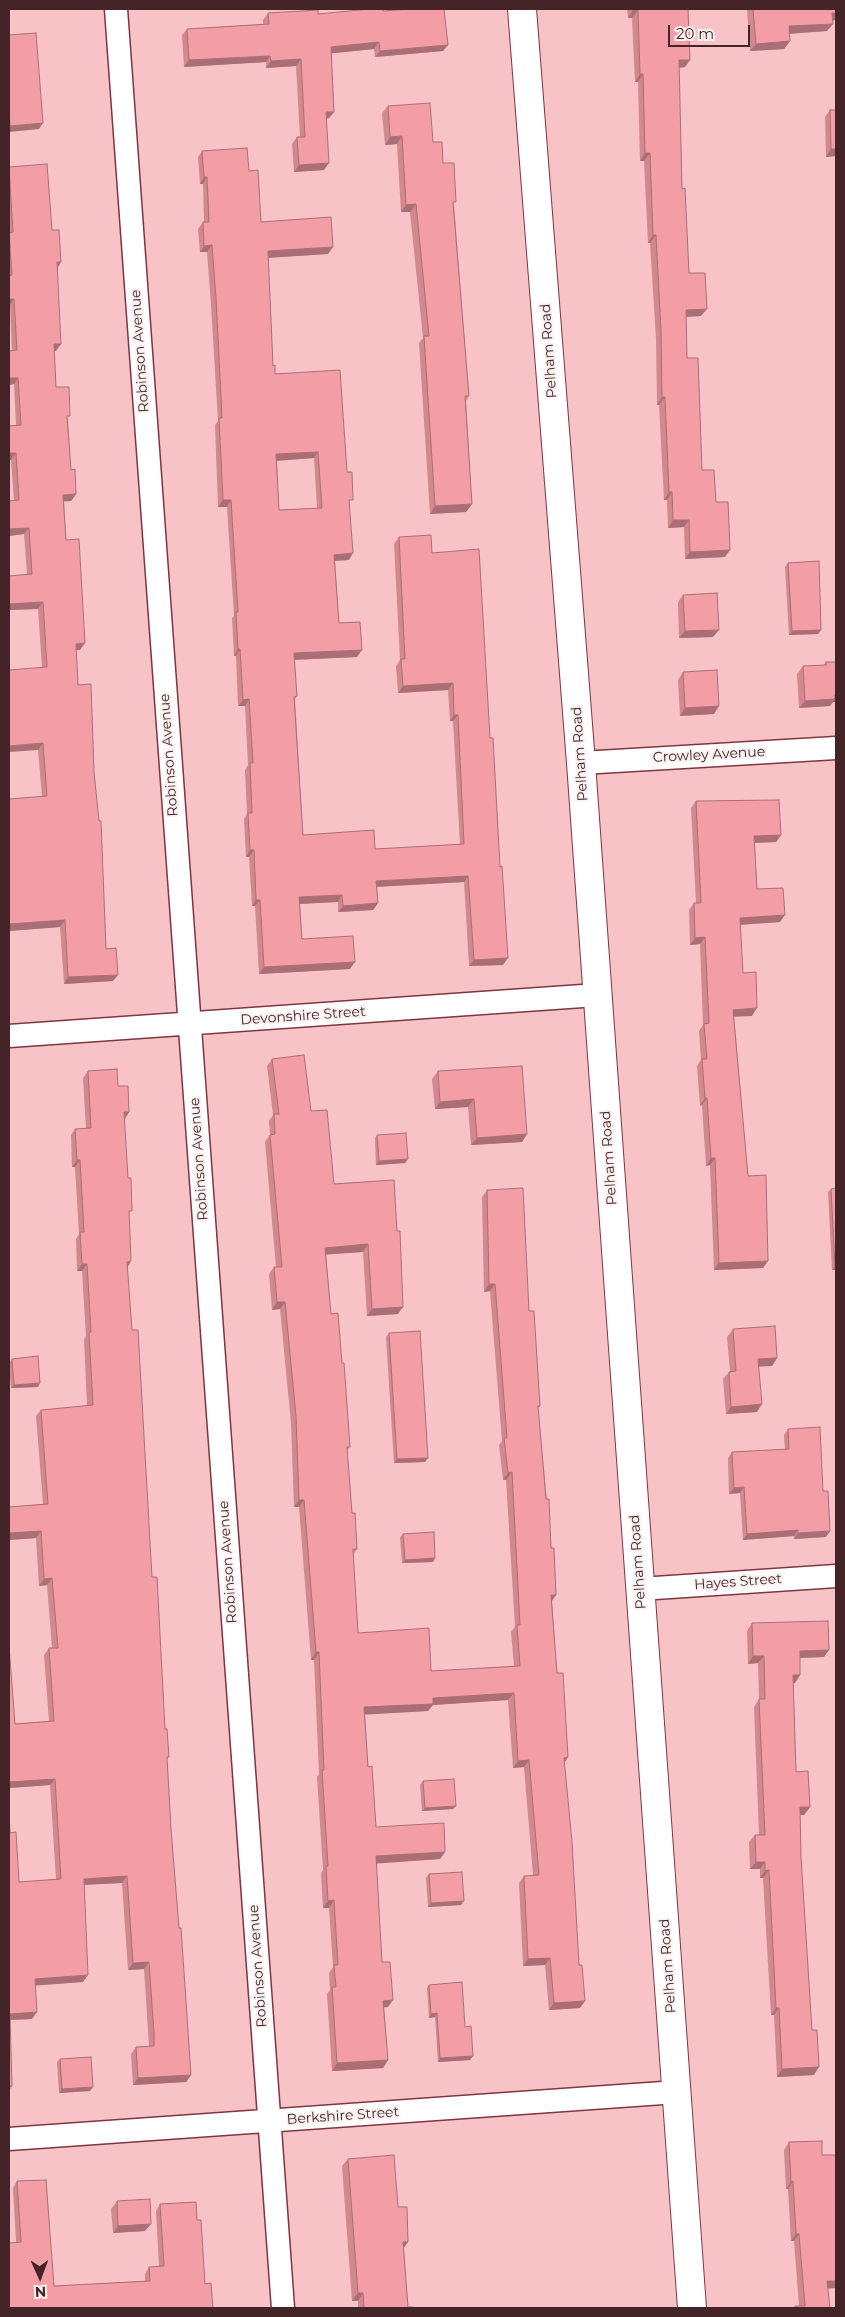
<!DOCTYPE html>
<style>
body{margin:0}
#map{position:relative;width:845px;height:2317px;overflow:hidden;background:#f8c3c7;font-family:Montserrat,sans-serif}
canvas{display:block}
.frame{position:absolute;inset:0;border:10px solid #452427;pointer-events:none}
.north{position:absolute;left:15px;top:2252px;width:50px;height:50px;-webkit-text-stroke:4px #faf1f1;paint-order:stroke;rotate:178deg;font-size:14px;font-weight:700;line-height:20px;text-align:center;color:#452427}
.north::after{content:'';display:block;margin:auto;width:18px;height:22px;background:#452427;clip-path:polygon(50% 0,100% 100%,50% 72%,0 100%)}
.scale{position:absolute;left:668px;top:25px;width:82px;height:22px;box-sizing:border-box;border:2px solid #452427;border-top:0;padding-left:6px;font-size:15px;line-height:18px;white-space:nowrap;color:#452427;-webkit-text-stroke:4px #faf1f1;paint-order:stroke}
</style>
<div id="map">
<canvas width="845" height="2317"></canvas>
<div class="frame"></div>
<div class="north">N</div>
<div class="scale">20 m</div>
</div>
<script>
const ctx = document.querySelector('canvas').getContext('2d');
ctx.lineJoin = 'round';
const shape = rows => new Path2D(rows.map(r => 'M' + r).join(''));
function stroke(path, color, width, dash) { ctx.strokeStyle = color; ctx.lineWidth = width; ctx.lineCap = dash ? 'butt' : 'round'; ctx.setLineDash(dash || []); ctx.stroke(path); }
function paint(path, color) { ctx.fillStyle = color; ctx.fill(path, 'evenodd'); }
function label(font, color, halo, rows, align = 'center') {
  ctx.font = font + ' Montserrat,sans-serif'; ctx.lineWidth = 4; ctx.setLineDash([]); ctx.textBaseline = 'middle'; ctx.strokeStyle = halo; ctx.fillStyle = color; for (const [text, x, y, turn = 0] of rows) {
    ctx.save(); ctx.translate(x, y); ctx.rotate((+turn || 0) * Math.PI / 180); ctx.textAlign = isNaN(turn) ? turn : align; if (halo) ctx.strokeText(text, 0, 0); ctx.fillText(text, 0, 0); ctx.restore();
  }
}
const street = shape([
 [116,9,283,2308],
 [581,763,836,748],
 [9,1036,597,995],
 [640,1589,836,1576],
 [9,2139,677,2092]
]);
const secondary = shape([
 [522,9,581,763,692,2308]
]);
stroke(street, '#803640', 25);
stroke(secondary, '#803640', 30);
stroke(street, '#fff', 22);
stroke(secondary, '#fff', 28);
paint(shape([
 [627,9,688,9,690,60,685,67,679,68,682,189,689,273,701,316,686,317,687,358,702,470,716,502,725,557,685,559,684,527,668,528,667,500,664,500,659,405,657,405,656,339,650,243,648,243,644,161,640,161,638,82,635,82,632,18,628,18],
 [747,9,836,9,832,20,827,31,789,34,790,41,784,49,750,51],
 [383,11,448,45,443,51,375,57,374,49,331,53,334,112,329,118,326,119,324,170,294,172,292,144,297,137,300,137,296,66,266,68,266,62,184,67,182,35,187,29,263,24,263,20,268,13,318,14],
 [388,106,433,142,443,163,454,205,469,396,466,401,472,504,466,512,430,514,419,343,423,338,410,212,401,212,397,144,385,145,382,113],
 [830,110,836,156,826,157,825,117],
 [202,151,249,171,261,222,328,254,268,258,273,366,275,374,350,505,349,560,335,561,339,623,357,657,294,660,297,696,295,699,303,835,375,849,460,845,453,721,450,721,448,690,398,693,396,666,400,660,394,544,399,537,432,553,503,965,469,966,464,882,377,887,378,903,373,910,338,912,338,902,300,904,302,939,350,969,259,974,255,906,252,906,249,857,246,857,244,819,247,814,245,770,248,765,245,706,238,706,236,656,234,656,232,618,234,616,227,507,218,507,215,425,218,421,211,305,207,252,200,252,198,229,203,222,204,222,203,184,200,184,198,157],
 [314,458,317,508,279,510,277,461],
 [9,167,52,230,57,268,56,351,54,351,56,387,68,420,71,470,76,494,71,501,64,501,66,540,80,650,76,650,78,685,94,772,106,949,113,981,64,984,60,927,9,931,9,799,42,797,38,750,42,667,38,609,9,610,9,576,27,574,24,534,9,536,9,501,14,500,11,460,16,425,14,384,9,385,9,351,12,351,10,305,9,305],
 [788,563,821,630,818,634,789,635,785,567],
 [683,595,713,637,679,638,678,602],
 [826,662,833,702,830,706,799,708,797,674,803,666,824,665],
 [683,672,714,714,680,716,678,680],
 [696,801,781,835,776,842,755,843,757,889,780,922,740,925,743,973,752,1016,734,1016,748,1176,763,1268,714,1270,710,1165,706,1166,702,1105,700,1106,697,1066,701,1060,699,1031,703,1025,700,944,690,945,689,910,694,903,696,903,691,808],
 [272,1059,311,1111,334,1184,394,1180,398,1314,367,1316,363,1252,326,1254,331,1314,342,1363,350,1447,347,1451,352,1513,357,1549,353,1555,358,1633,431,1671,514,1666,511,1632,515,1627,506,1480,503,1480,499,1445,502,1441,490,1291,484,1292,482,1197,487,1190,529,1311,540,1406,538,1408,556,1595,552,1601,557,1673,568,1757,564,1763,580,2008,549,2010,545,1965,523,1966,519,1883,524,1876,533,1875,524,1767,513,1768,508,1700,433,1705,428,1711,365,1714,368,1767,376,1827,445,1852,440,1859,376,1863,382,1962,388,2007,384,2007,388,2060,383,2068,332,2071,327,1994,330,1990,329,1973,333,1967,329,1908,323,1908,321,1873,323,1870,317,1777,319,1774,314,1660,311,1660,299,1507,294,1507,291,1423,280,1309,272,1310,269,1274,274,1267,276,1267,265,1142,270,1135,269,1121,273,1115,267,1066],
 [88,1071,118,1086,124,1119,129,1216,127,1267,152,1577,167,1760,171,1829,191,2075,186,2082,133,2085,131,2054,136,2047,149,2046,144,1969,128,1970,122,1883,84,1885,83,1982,35,1985,32,2019,10,2020,12,2086,9,2091,9,1814,10,1833,19,1882,56,1879,50,1785,9,1788,9,1646,15,1724,49,1721,44,1655,49,1648,52,1648,47,1585,39,1586,36,1538,9,1540,9,1507,43,1504,36,1416,41,1410,87,1406,84,1339,86,1336,82,1271,77,1271,76,1239,79,1234,75,1167,72,1167,71,1135,75,1129,86,1128,83,1078],
 [438,1071,527,1134,522,1142,471,1145,468,1107,435,1109,432,1079],
 [377,1135,408,1159,405,1163,376,1165,375,1138],
 [836,1188,836,1270,832,1270,828,1192,831,1189],
 [733,1329,777,1358,772,1366,759,1366,757,1412,726,1414,723,1379,729,1372,730,1371,727,1337],
 [389,1333,425,1462,394,1463,386,1337],
 [12,1359,38,1387,11,1388,9,1363],
 [788,1429,823,1491,826,1537,794,1539,794,1536,743,1540,740,1493,729,1494,728,1458,732,1452,785,1450,784,1435],
 [403,1534,435,1558,433,1562,402,1563,400,1537],
 [752,1623,824,1657,800,1658,800,1675,795,1683,793,1683,796,1772,810,1807,804,1815,800,1815,801,1857,814,2075,777,2077,774,2015,771,2015,763,1878,760,1878,760,1869,750,1869,749,1842,755,1835,759,1835,754,1707,759,1699,758,1663,748,1664,747,1631],
 [423,1781,453,1809,422,1811,420,1785],
 [429,1874,461,1905,428,1907,426,1878],
 [429,1985,465,2027,470,2060,438,2062,435,2017,429,2018,427,1988],
 [60,2059,90,2091,59,2093,57,2062],
 [789,2142,828,2288,829,2308,794,2308,795,2306,799,2306,794,2241,791,2241,788,2189,786,2189,784,2150],
 [348,2159,398,2207,404,2249,408,2307,413,2308,358,2308,358,2301,352,2301,342,2166],
 [17,2181,54,2286,145,2281,145,2274,149,2267,159,2266,156,2211,160,2204,197,2220,205,2284,9,2308,16,2242,13,2188],
 [117,2201,145,2231,113,2233,111,2209]
]), '#d1888f');
paint(shape([
 [633,10,638,10,632,18,628,18],
 [832,13,836,13,836,20,827,21],
 [833,24,827,31,783,34,789,26],
 [790,41,784,49,750,51,756,44],
 [379,42,374,49,326,54,331,47],
 [448,45,443,51,375,57,380,51],
 [270,56,266,62,184,67,189,60],
 [301,59,296,66,266,68,271,61],
 [679,60,690,60,685,67,673,68],
 [640,74,643,74,638,82,635,82],
 [326,112,334,112,329,118,321,119],
 [43,123,39,129,9,132,9,128,10,126],
 [402,136,397,144,385,145,390,137],
 [831,149,836,149,836,156,826,157],
 [645,153,650,153,644,161,640,161],
 [329,163,324,170,294,172,299,165],
 [204,177,207,177,203,184,200,184],
 [416,204,410,212,401,212,406,205],
 [653,235,656,235,650,243,648,243],
 [212,245,207,252,200,252,204,246],
 [333,247,328,254,263,258,268,251],
 [57,262,61,262,57,269],
 [9,299,14,299,10,305,9,305],
 [707,309,701,316,681,317,686,310],
 [54,344,61,344,56,351,49,351],
 [9,378,18,378,14,384,9,385],
 [662,397,665,397,659,405,657,405],
 [318,452,314,458,272,461,276,454],
 [9,453,16,453,11,460,9,460],
 [669,492,672,492,667,500,664,500],
 [76,494,71,501,58,502,63,495],
 [223,500,231,500,227,507,218,507],
 [472,504,466,512,430,514,435,506],
 [673,520,689,520,684,527,668,528],
 [29,528,24,534,9,536,9,529],
 [730,550,725,557,685,559,690,552],
 [353,553,349,560,330,561,334,555],
 [43,602,38,609,9,610,9,604],
 [719,630,713,637,679,638,685,631],
 [821,630,818,634,789,635,792,631],
 [85,643,80,650,71,650,76,644],
 [238,649,240,649,236,656,234,656],
 [362,650,357,657,289,660,294,653],
 [453,683,448,690,398,693,403,686],
 [835,695,836,695,836,702,833,702,830,706,799,708,805,701],
 [249,699,245,706,238,706,243,700],
 [719,706,714,714,680,716,685,708],
 [454,715,458,715,453,721,450,721],
 [43,743,38,750,9,752,9,746],
 [781,835,776,842,749,843,754,836],
 [250,850,254,850,249,857,246,857],
 [468,876,464,882,372,887,376,881],
 [342,895,338,902,295,904,299,897],
 [256,900,260,900,255,906,252,906],
 [378,903,373,910,338,912,343,906],
 [785,915,780,922,735,925,740,918],
 [65,920,60,927,9,931,9,924],
 [705,937,700,944,690,945,695,938],
 [508,958,503,965,469,966,474,960],
 [355,962,350,969,259,974,264,967],
 [118,975,113,981,64,984,68,977],
 [757,1008,752,1016,728,1017,733,1010],
 [705,1098,707,1098,702,1105,700,1106],
 [474,1099,468,1107,435,1109,440,1102],
 [124,1112,129,1112,125,1119],
 [527,1134,522,1142,471,1145,477,1138],
 [711,1158,715,1158,710,1165,706,1166],
 [408,1159,405,1163,376,1165,379,1161],
 [77,1160,80,1160,75,1167,72,1167],
 [368,1244,363,1252,320,1255,325,1248],
 [131,1261,127,1268,127,1262],
 [768,1261,763,1268,714,1270,719,1263],
 [82,1264,87,1264,82,1271,77,1271],
 [835,1266,836,1266,836,1270,832,1270],
 [489,1284,495,1284,490,1291,484,1292],
 [277,1302,285,1302,280,1309,272,1310],
 [403,1307,398,1314,367,1316,372,1309],
 [777,1358,772,1366,753,1367,758,1359],
 [40,1383,38,1387,11,1388,14,1385],
 [762,1404,757,1412,726,1414,731,1407],
 [428,1458,425,1462,394,1463,397,1459],
 [512,1472,506,1480,503,1480,508,1473],
 [744,1487,740,1493,729,1494,734,1488],
 [299,1500,304,1500,299,1507,294,1507],
 [798,1530,794,1536,743,1540,747,1534],
 [41,1531,36,1538,9,1540,9,1533],
 [830,1531,826,1537,794,1539,798,1533],
 [435,1558,433,1562,402,1563,405,1560],
 [52,1578,47,1585,39,1586,44,1579],
 [551,1595,556,1595,551,1602],
 [829,1650,824,1657,794,1658,800,1651],
 [316,1652,319,1652,314,1660,311,1660],
 [753,1656,764,1656,758,1663,748,1664],
 [793,1675,800,1675,795,1683,788,1683],
 [514,1693,508,1700,433,1705,428,1711,359,1715,364,1707,433,1698],
 [568,1757,563,1765,564,1758],
 [529,1760,524,1767,513,1768,518,1761],
 [55,1779,50,1785,9,1788,9,1782],
 [456,1806,453,1809,422,1811,425,1808],
 [800,1807,810,1807,804,1815,794,1815],
 [445,1852,440,1859,371,1864,376,1856],
 [756,1862,765,1862,760,1869,750,1869],
 [769,1870,763,1878,760,1878,765,1871],
 [127,1876,122,1883,79,1885,84,1879],
 [334,1900,329,1908,323,1908,328,1901],
 [464,1901,461,1905,428,1907,431,1903],
 [550,1958,545,1965,523,1966,528,1959],
 [149,1962,144,1969,128,1970,133,1963],
 [88,1975,83,1982,30,1986,35,1979],
 [393,2000,388,2007,378,2008,383,2001],
 [585,2001,580,2008,549,2010,554,2003],
 [776,2008,779,2008,774,2015,771,2015],
 [37,2012,32,2019,9,2020,10,2014],
 [437,2013,435,2017,429,2018,431,2014],
 [473,2056,470,2060,438,2062,440,2058],
 [388,2060,383,2068,332,2071,337,2063],
 [819,2067,814,2075,777,2077,782,2069],
 [191,2075,186,2082,133,2085,138,2078],
 [93,2087,90,2091,59,2093,62,2089],
 [793,2181,788,2189,786,2189,791,2182],
 [151,2224,145,2231,113,2233,118,2226],
 [796,2234,799,2234,794,2241,791,2241],
 [403,2242,408,2242,403,2249],
 [827,2281,836,2281,836,2288,822,2289],
 [358,2293,363,2293,358,2301,352,2301]
]), '#aa6f74');
const building = shape([
 [370,9,382,9,383,11,411,9,444,9,448,45,380,51,379,42,331,47,334,112,326,112,329,163,299,165,297,137,305,137,301,59,271,61,270,56,189,60,187,29,269,24,268,13,318,10,318,14,370,9],
 [633,9,688,9,690,60,679,60,682,189,685,188,689,273,705,273,707,309,686,310,687,358,698,358,702,470,714,470,716,502,728,502,730,550,690,552,689,520,673,520,672,492,669,492,665,397,662,397,661,331,656,235,653,235,650,153,645,153,643,74,640,74,638,10,633,10,633,9],
 [753,9,836,9,836,13,832,13,833,24,789,26,790,41,756,44,753,9],
 [36,33,43,123,10,126,9,109,9,35,36,33],
 [430,103,433,142,442,142,443,163,454,163,456,202,453,202,469,396,465,396,472,504,435,506,424,336,429,336,416,204,406,205,402,136,390,137,388,106,430,103],
 [830,110,836,110,836,149,831,149,830,110],
 [247,148,249,171,258,170,261,222,331,217,333,247,268,251,273,366,275,365,275,374,340,370,347,472,352,472,353,500,349,500,353,553,334,555,339,623,360,622,362,650,294,653,297,696,294,697,303,835,374,830,375,849,464,844,458,715,454,715,453,683,403,686,401,659,405,659,399,537,431,535,432,553,479,549,490,738,493,738,500,867,502,866,508,958,474,960,468,876,376,881,378,903,343,906,342,895,299,897,302,939,353,936,355,962,264,967,260,900,256,900,254,850,250,850,248,813,252,813,250,763,253,763,249,699,243,700,240,649,238,649,236,612,238,612,231,500,223,500,219,418,222,418,216,298,212,245,204,246,203,222,209,222,207,177,204,177,202,151,247,148],
 [318,452,322,508,279,510,276,454,318,452],
 [47,164,52,230,59,230,61,262,57,262,61,344,54,344,56,387,69,387,70,416,67,416,71,470,75,469,76,494,63,495,66,540,79,539,85,643,76,644,78,685,91,684,94,772,99,821,101,821,106,949,116,948,118,975,68,977,65,920,9,924,9,799,47,796,43,743,9,746,9,670,47,667,43,602,9,604,9,576,32,574,29,528,9,529,9,501,19,500,16,453,9,453,9,426,21,425,18,378,9,378,9,351,17,350,14,299,9,299,9,276,12,275,9,233,13,232,9,167,47,164],
 [819,561,821,630,792,631,788,563,819,561],
 [717,593,719,630,685,631,683,595,717,593],
 [826,662,836,662,836,695,835,695,835,699,805,701,803,666,826,665,826,662],
 [717,670,719,706,685,708,683,672,717,670],
 [779,800,781,835,754,836,757,889,783,888,785,915,740,918,743,973,756,972,757,1008,733,1010,748,1176,766,1175,768,1261,719,1263,715,1158,711,1158,707,1098,705,1098,702,1059,707,1059,704,1024,709,1023,705,937,695,938,694,903,701,903,696,801,779,800],
 [304,1055,311,1111,327,1110,334,1184,394,1180,397,1231,400,1231,403,1307,372,1309,368,1244,325,1248,331,1314,338,1313,342,1363,344,1363,350,1447,347,1447,352,1513,355,1513,357,1549,353,1549,358,1633,429,1628,431,1671,520,1666,517,1625,520,1625,512,1472,508,1473,504,1438,507,1438,495,1284,489,1284,487,1190,523,1188,529,1311,534,1311,540,1406,538,1406,546,1499,549,1499,551,1548,554,1548,556,1595,551,1595,557,1673,563,1673,568,1757,564,1758,572,1842,579,1965,582,1965,585,2001,554,2003,550,1958,528,1959,524,1876,539,1875,529,1760,518,1761,514,1693,433,1698,433,1704,364,1707,368,1767,372,1766,376,1827,444,1823,445,1852,376,1856,382,1962,390,1962,393,2000,383,2001,388,2060,337,2063,332,1987,336,1987,334,1965,338,1965,334,1900,328,1901,326,1866,328,1866,322,1770,324,1770,319,1652,316,1652,304,1500,299,1500,296,1416,285,1302,277,1302,274,1267,282,1267,270,1135,275,1134,274,1114,279,1114,272,1059,304,1055],
 [522,1066,527,1134,477,1138,474,1099,440,1102,438,1071,522,1066],
 [117,1069,118,1086,128,1086,129,1112,124,1112,128,1178,131,1178,132,1211,129,1211,131,1261,127,1262,132,1330,138,1330,152,1577,157,1577,165,1729,167,1729,169,1757,167,1757,171,1829,179,1928,181,1928,191,2075,138,2078,136,2047,154,2046,154,2033,149,1962,133,1963,127,1876,84,1879,88,1975,35,1979,37,2012,10,2014,12,2086,9,2086,9,1814,10,1833,16,1832,19,1882,61,1879,55,1779,9,1782,9,1646,15,1724,54,1721,49,1648,58,1648,52,1578,44,1579,41,1531,9,1533,9,1507,48,1504,41,1410,93,1405,89,1333,91,1332,87,1264,82,1264,80,1232,84,1232,80,1160,77,1160,75,1129,91,1128,88,1071,117,1069],
 [406,1133,408,1159,379,1161,377,1135,406,1133],
 [836,1188,836,1266,835,1266,831,1189,836,1188],
 [775,1326,777,1358,758,1359,762,1404,731,1407,729,1372,736,1371,733,1329,775,1326],
 [420,1331,428,1458,397,1459,389,1333,420,1331],
 [38,1356,40,1383,14,1385,12,1359,38,1356],
 [820,1427,823,1491,828,1491,830,1531,798,1533,798,1530,747,1534,744,1487,734,1488,732,1452,789,1449,788,1429,820,1427],
 [434,1532,435,1558,405,1560,403,1534,434,1532],
 [828,1621,829,1650,800,1651,800,1675,793,1675,796,1772,808,1771,810,1807,800,1807,801,1857,812,2030,817,2030,819,2067,782,2069,779,2008,776,2008,769,1870,765,1871,765,1862,756,1862,755,1835,765,1835,759,1699,765,1699,764,1656,753,1656,752,1623,828,1621],
 [454,1779,456,1806,425,1808,423,1781,454,1779],
 [462,1872,464,1901,431,1903,429,1874,462,1872],
 [462,1982,465,2027,471,2026,473,2056,440,2058,437,2013,431,2014,429,1985,462,1982],
 [91,2057,93,2087,62,2089,60,2059,91,2057],
 [822,2141,822,2155,836,2155,836,2281,827,2281,830,2308,795,2308,795,2306,805,2306,799,2234,796,2234,793,2181,791,2182,789,2142,822,2141],
 [394,2155,398,2207,407,2207,408,2242,403,2242,408,2307,413,2307,413,2308,364,2308,363,2293,358,2293,348,2159,394,2155],
 [46,2180,54,2286,150,2281,149,2267,164,2266,160,2204,196,2202,197,2220,201,2220,205,2284,211,2283,213,2308,9,2308,9,2243,21,2242,17,2181,46,2180],
 [150,2199,151,2224,118,2226,117,2201,150,2199]
]);
paint(building, '#f39ea6');
stroke(building, '#aa6f74', 1);
label('14px', '#452427', '#faf1f1', [
 ["Robinson Avenue",140,351,-94],
 ["Pelham Road",549,351,-94],
 ["Pelham Road",580,754,-94],
 ["Robinson Avenue",169,755,-94],
 ["Crowley Avenue",709,755,-3],
 ["Devonshire Street",303,1016,-4],
 ["Pelham Road",609,1158,-94],
 ["Robinson Avenue",199,1159,-94],
 ["Robinson Avenue",228,1562,-94],
 ["Pelham Road",638,1562,-94],
 ["Hayes Street",738,1582,-4],
 ["Robinson Avenue",258,1966,-94],
 ["Pelham Road",668,1966,-94],
 ["Berkshire Street",343,2116,-4]
]);
</script>
